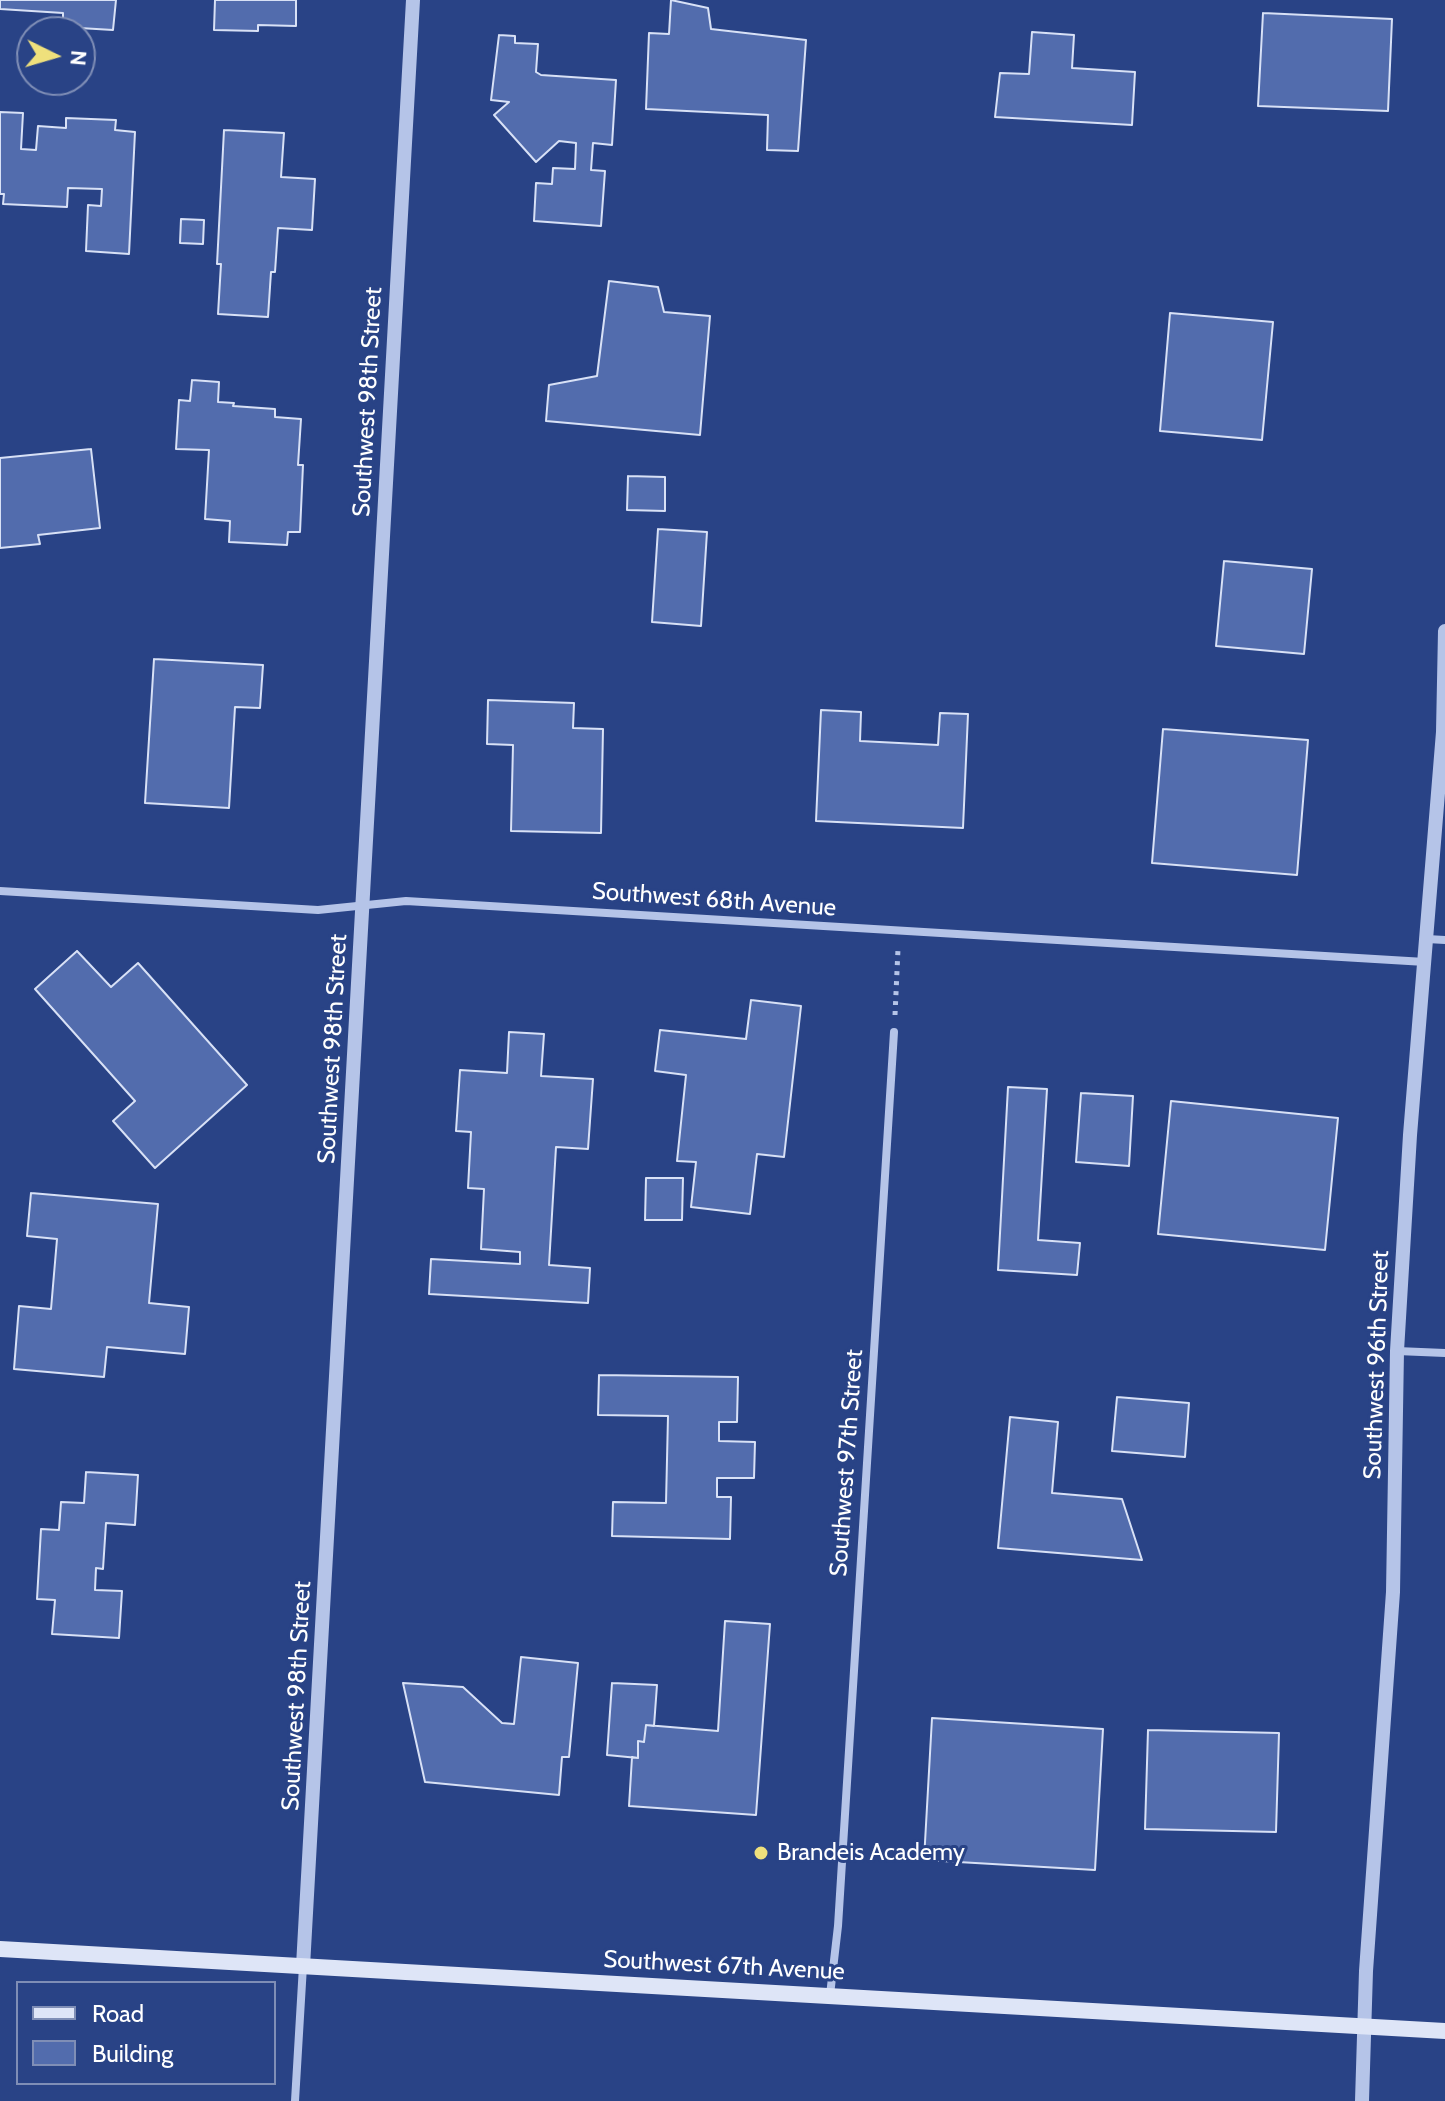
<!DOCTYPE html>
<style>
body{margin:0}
#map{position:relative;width:1445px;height:2101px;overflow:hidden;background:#294386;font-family:Cabin,sans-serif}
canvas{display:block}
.legend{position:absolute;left:16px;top:1981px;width:260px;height:104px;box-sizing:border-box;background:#294386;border:2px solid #7f8eb6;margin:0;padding:10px 14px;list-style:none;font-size:24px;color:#fff}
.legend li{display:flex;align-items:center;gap:16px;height:40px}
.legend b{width:40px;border:2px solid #7f8eb6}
.north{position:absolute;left:16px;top:16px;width:80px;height:80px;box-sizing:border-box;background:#294386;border:2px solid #7f8eb6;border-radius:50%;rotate:95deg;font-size:22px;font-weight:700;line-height:32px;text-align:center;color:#fff}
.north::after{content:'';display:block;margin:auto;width:28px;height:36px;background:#efe07c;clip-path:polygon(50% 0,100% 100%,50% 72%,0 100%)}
</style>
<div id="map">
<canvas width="1445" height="2101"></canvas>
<ul class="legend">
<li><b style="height:10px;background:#dee5f7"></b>Road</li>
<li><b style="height:22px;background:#526cad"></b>Building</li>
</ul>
<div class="north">N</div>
</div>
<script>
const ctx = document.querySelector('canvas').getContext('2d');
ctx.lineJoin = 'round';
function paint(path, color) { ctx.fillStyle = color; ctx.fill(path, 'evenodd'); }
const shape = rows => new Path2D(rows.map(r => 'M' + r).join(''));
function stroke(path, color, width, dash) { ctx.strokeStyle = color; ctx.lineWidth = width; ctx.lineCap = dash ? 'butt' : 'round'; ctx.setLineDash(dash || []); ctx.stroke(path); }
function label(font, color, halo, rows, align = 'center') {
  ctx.font = font + ' Cabin,sans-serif'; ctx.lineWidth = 6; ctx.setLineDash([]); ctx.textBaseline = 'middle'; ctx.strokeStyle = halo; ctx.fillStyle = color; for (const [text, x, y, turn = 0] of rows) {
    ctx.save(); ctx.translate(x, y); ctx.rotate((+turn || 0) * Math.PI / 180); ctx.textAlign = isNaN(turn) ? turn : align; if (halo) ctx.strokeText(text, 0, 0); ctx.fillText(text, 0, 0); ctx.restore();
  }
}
const building = shape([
 [0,0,116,0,113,30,63,27,63,13,0,9,0,0],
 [215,0,296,0,296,26,258,25,258,31,214,30,215,0],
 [671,0,708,8,711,29,806,40,798,151,767,150,768,115,646,109,649,33,669,34,671,0],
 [1263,13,1392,19,1388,111,1258,106,1263,13],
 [1032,32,1074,35,1072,68,1135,72,1132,125,995,117,1000,73,1029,74,1032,32],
 [499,35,515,36,515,43,538,44,536,72,541,75,616,80,612,145,593,143,591,170,605,171,601,226,534,221,536,183,552,184,553,168,575,169,576,143,559,141,536,162,494,115,509,102,491,100,499,35],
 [0,112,23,113,21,149,36,150,38,126,66,128,66,118,116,120,115,130,135,132,129,254,86,251,88,205,101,206,102,189,68,188,67,207,3,204,4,194,0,194,0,112],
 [224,130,284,133,281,177,315,179,312,230,278,228,275,272,271,272,268,317,218,314,221,264,217,264,224,130],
 [181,219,204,220,203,244,180,243,181,219],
 [609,281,658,287,664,312,710,316,700,435,546,421,549,385,597,376,609,281],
 [1170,313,1273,322,1262,440,1160,431,1170,313],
 [192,380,219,382,218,402,234,403,233,406,275,409,275,417,301,419,298,465,303,465,300,532,288,532,287,545,229,542,230,521,205,519,209,450,176,449,179,400,190,401,192,380],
 [91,449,100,528,38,535,40,544,0,548,0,458,91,449],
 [628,476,665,477,665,511,627,510,628,476],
 [658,529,707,532,701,626,652,622,658,529],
 [1224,561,1312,569,1304,654,1216,646,1224,561],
 [154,659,263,665,260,708,235,707,229,808,145,803,154,659],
 [488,700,574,703,573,728,603,729,601,833,511,831,513,745,487,744,488,700],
 [821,710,861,712,860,741,938,745,940,713,968,714,963,828,816,821,821,710],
 [1163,729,1308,740,1297,875,1152,863,1163,729],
 [77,951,111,987,138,963,247,1085,155,1168,113,1121,135,1101,35,989,77,951],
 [751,1000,801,1006,784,1157,757,1154,750,1214,691,1207,696,1162,677,1161,686,1075,655,1071,660,1030,746,1039,751,1000],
 [509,1032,544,1034,541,1076,593,1079,588,1149,556,1147,549,1265,590,1268,588,1303,429,1294,431,1259,520,1264,520,1252,481,1249,484,1189,468,1188,471,1132,456,1131,460,1070,507,1073,509,1032],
 [1008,1087,1047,1089,1038,1240,1080,1243,1077,1275,998,1270,1008,1087],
 [1081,1093,1133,1096,1129,1166,1076,1162,1081,1093],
 [1171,1101,1338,1118,1325,1250,1158,1234,1171,1101],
 [646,1178,683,1178,682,1220,645,1220,646,1178],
 [31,1193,158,1204,149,1303,189,1307,185,1354,107,1347,104,1377,14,1369,19,1306,51,1309,57,1239,27,1236,31,1193],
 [599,1375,738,1377,737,1422,719,1422,719,1441,755,1442,754,1478,717,1478,717,1497,731,1497,730,1539,612,1536,613,1502,666,1503,668,1416,598,1415,599,1375],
 [1117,1397,1189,1403,1185,1457,1112,1451,1117,1397],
 [1010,1417,1058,1422,1052,1493,1122,1499,1142,1560,998,1548,1010,1417],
 [86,1472,138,1475,135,1525,106,1523,103,1569,96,1568,95,1590,122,1591,119,1638,52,1634,55,1600,37,1599,41,1529,59,1530,61,1502,84,1503,86,1472],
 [725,1621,770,1624,756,1815,629,1806,632,1757,638,1758,638,1741,644,1742,646,1725,718,1731,725,1621],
 [521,1657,578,1663,569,1757,562,1757,559,1795,425,1782,403,1683,463,1687,502,1723,514,1724,521,1657],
 [612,1683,657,1685,654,1726,646,1725,644,1742,638,1741,638,1758,607,1755,612,1683],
 [932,1718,1103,1729,1095,1870,924,1860,932,1718],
 [1148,1730,1279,1733,1276,1832,1145,1829,1148,1730]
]);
paint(building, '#526cad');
stroke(building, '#d8e1f6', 2);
stroke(shape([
 [895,1015,898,949]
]), '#b5c4e8', 5, [4, 6]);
stroke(shape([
 [0,891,318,910,406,901,1425,962],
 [1427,939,1445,940],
 [1397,1351,1445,1353],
 [830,1995,838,1926,894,1032],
 [295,2101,303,1966]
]), '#b5c4e8', 8);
stroke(shape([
 [303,1966,413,0],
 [1362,2101,1366,1971,1393,1592,1397,1351,1410,1135,1443,732,1445,631]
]), '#b5c4e8', 14);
stroke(shape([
 [0,1949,1445,2031]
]), '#dee5f7', 16);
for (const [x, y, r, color] of [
 [761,1853,8,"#efe07c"]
]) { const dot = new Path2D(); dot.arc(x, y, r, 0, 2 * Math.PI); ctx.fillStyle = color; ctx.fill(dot); stroke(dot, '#294386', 3); }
label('24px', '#fff', '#294386', [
 ["Southwest 98th Street",368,402,-87],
 ["Southwest 68th Avenue",714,900,4],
 ["Southwest 98th Street",333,1049,-87],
 ["Southwest 96th Street",1377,1365,-88],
 ["Southwest 97th Street",847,1463,-86],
 ["Southwest 98th Street",297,1696,-87],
 ["Southwest 67th Avenue",724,1966,3]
]);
label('24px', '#fff', '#294386', [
 ["Brandeis Academy",777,1853]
], 'left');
</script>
